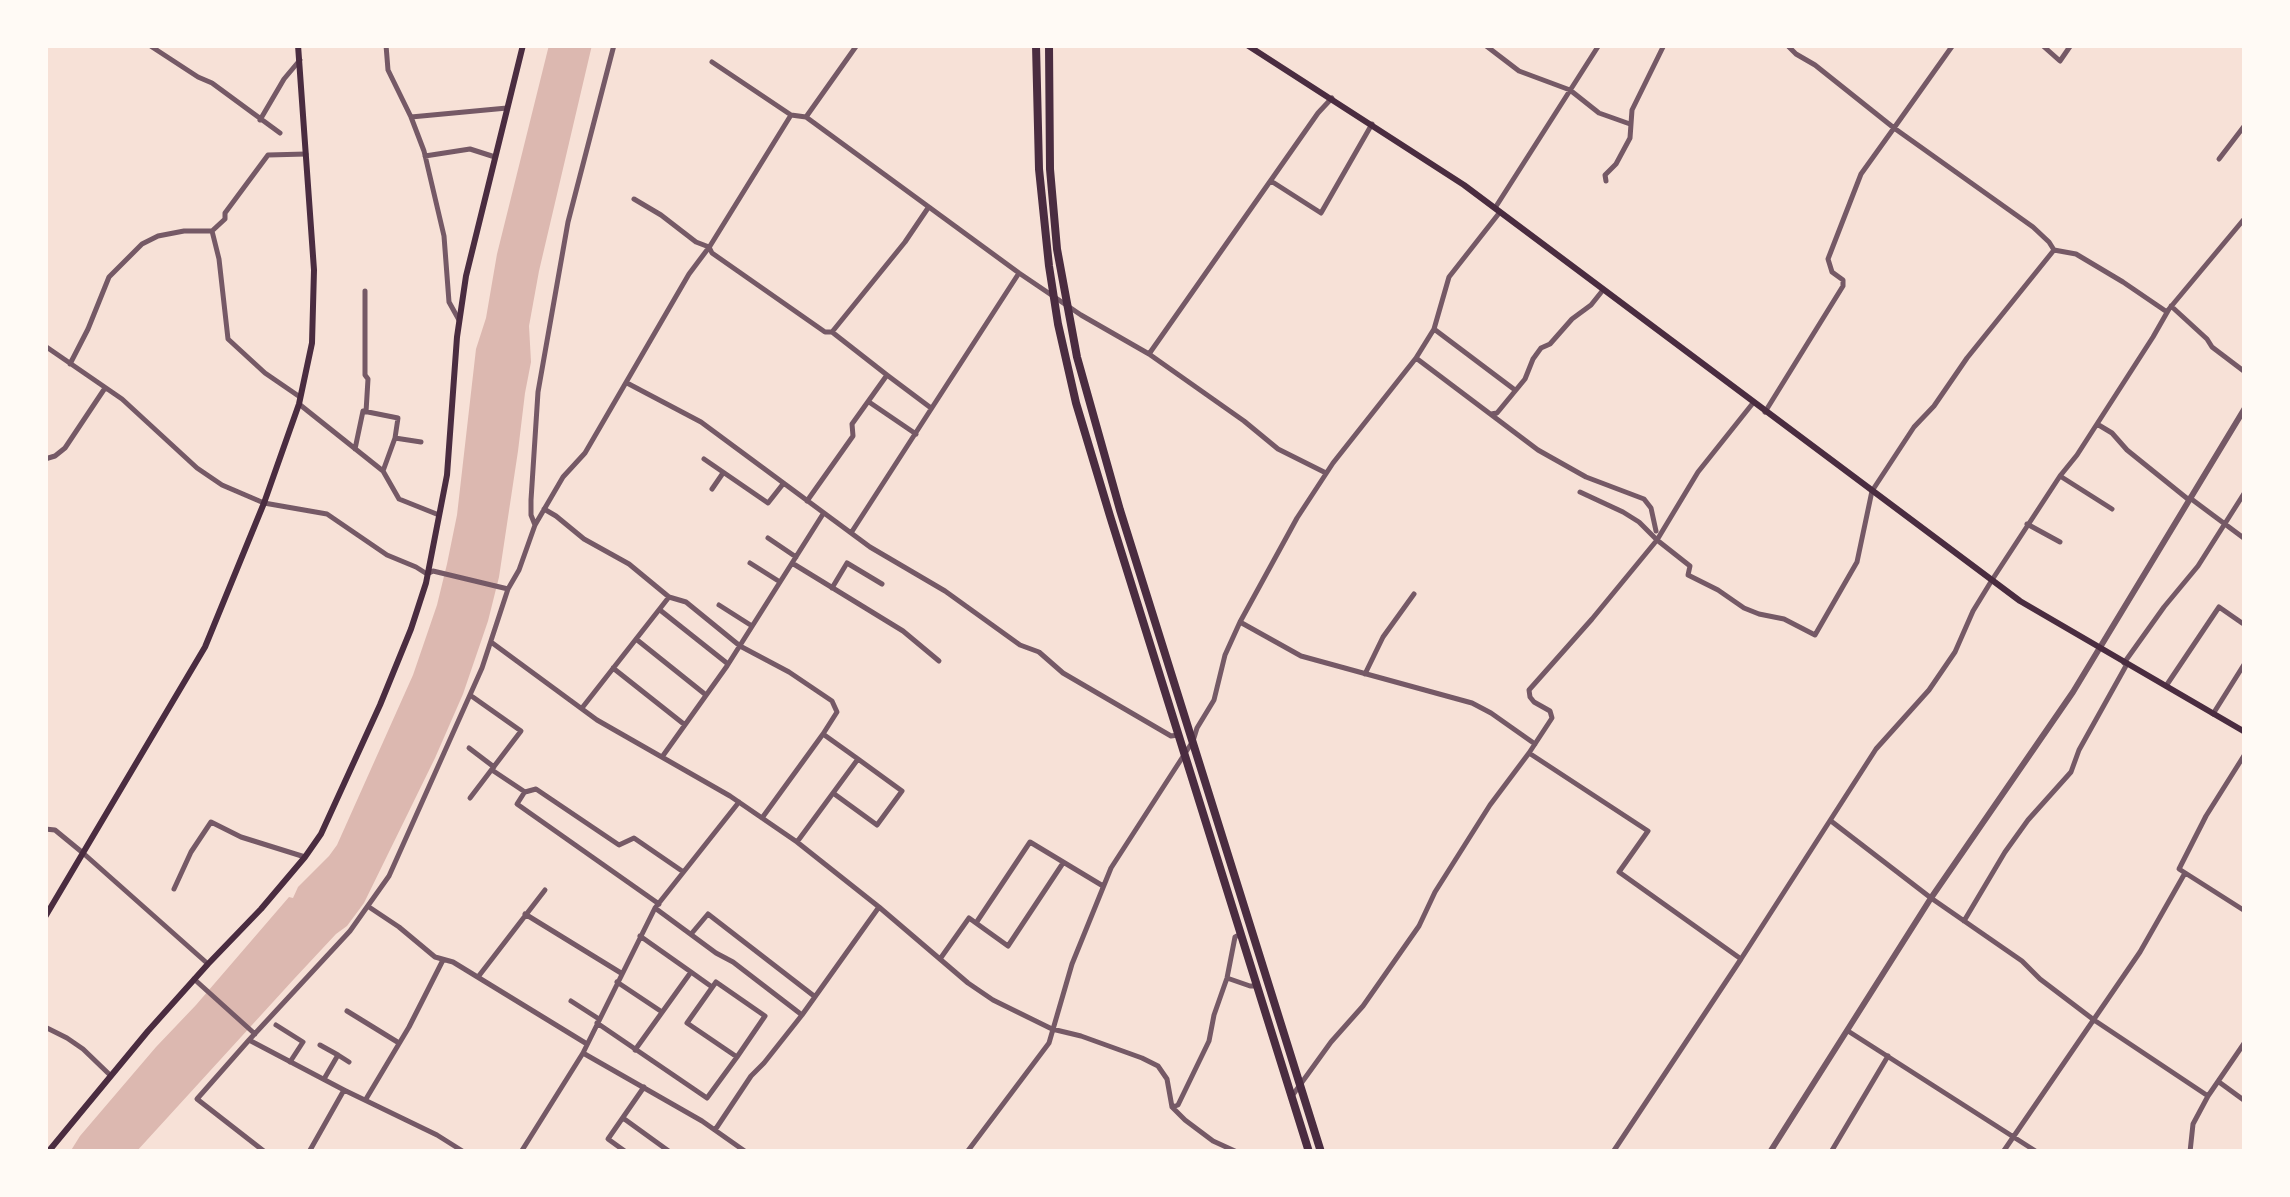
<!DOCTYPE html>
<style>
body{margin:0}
#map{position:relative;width:2290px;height:1197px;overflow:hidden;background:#f7e1d7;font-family:Barlow,sans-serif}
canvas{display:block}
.frame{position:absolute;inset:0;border:48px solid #fffaf5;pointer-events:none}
</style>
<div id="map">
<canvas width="2290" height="1197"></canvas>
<div class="frame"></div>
</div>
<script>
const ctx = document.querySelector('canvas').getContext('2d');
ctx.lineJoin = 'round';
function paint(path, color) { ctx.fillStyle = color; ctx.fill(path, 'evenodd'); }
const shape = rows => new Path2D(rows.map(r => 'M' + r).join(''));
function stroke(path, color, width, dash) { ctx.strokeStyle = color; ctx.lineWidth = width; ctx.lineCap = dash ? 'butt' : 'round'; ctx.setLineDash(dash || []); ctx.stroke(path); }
paint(shape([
 [549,45,592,45,539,271,529,326,531,362,525,393,518,451,499,577,488,621,463,694,435,758,364,903,347,926,336,934,294,979,136,1152,70,1152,80,1136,156,1047,196,1005,289,897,293,898,298,887,329,856,337,845,413,675,437,605,447,564,457,515,476,349,486,318,497,254]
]), '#dcb8b0');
stroke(shape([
 [149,45,198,77,212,83,280,133],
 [386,45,388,70,411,117,424,151,444,236,449,302,459,320],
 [857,45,806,117,1019,273,1081,315,1149,354,1244,421,1278,449,1326,473],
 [1485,45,1519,71,1570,90,1599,113,1630,124],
 [1787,45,1796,54,1815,65,1894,128,1953,45],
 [2042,45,2060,61,2071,45],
 [712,62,791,115],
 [411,117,507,108],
 [260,120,284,79,300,60],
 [425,156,470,149,495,157],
 [2219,159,2245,125],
 [1271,181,1321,213,1372,124],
 [1606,181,1605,175,1616,164,1630,138,1632,110,1664,45],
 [634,199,661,215,696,242,709,247,712,253,825,332,832,332],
 [1495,208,1599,45],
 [212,231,219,259,228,339,265,373,300,397],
 [365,291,365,375,368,379,366,412],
 [2171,306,2207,339,2212,347,2245,372],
 [1434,329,1515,390],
 [45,346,122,399,197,468,222,485,264,503,327,514,387,555,416,567,427,574,433,571,508,589,482,668,389,876,350,931,249,1040,344,1090,437,1135,464,1152],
 [1149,354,1318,113,1332,98],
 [1416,358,1538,450,1586,477,1644,499,1651,508,1656,531],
 [70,364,88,329,109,277,142,244,158,236,184,231,212,231,225,219,225,213,268,155,306,154],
 [887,375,832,332,905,242,928,208],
 [627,383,701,422,870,547,945,591,1020,645,1039,652,1063,673,1171,736,1178,735],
 [869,402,916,434],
 [299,404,383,471],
 [1765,412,1843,286,1843,280,1832,272,1828,259,1861,174,1894,128,2033,227,2049,242,2054,250,2076,254,2123,282,2167,312],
 [1491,414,1497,413,1525,379,1533,359,1541,348,1550,344,1572,319,1591,305,1603,290],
 [2097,424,2112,433,2127,450,2189,500],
 [421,442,395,438,383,471,399,499,439,515],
 [355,449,363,411,398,418,395,438],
 [45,459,55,456,65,448,105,388],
 [704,459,768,503,783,484],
 [2060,476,2112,509],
 [712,489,723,473],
 [1580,492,1623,512,1639,522,1657,540,1690,566,1688,575,1718,590,1744,608,1759,614,1784,619,1815,635,1857,562,1872,491,1914,427,1934,406,1967,358,2054,250],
 [2190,498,2245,539],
 [807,501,853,436,852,424,887,375,931,408],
 [544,509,556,516,584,539,629,564,669,597],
 [2027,524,2060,542],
 [535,525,531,515,531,500,538,392,568,222,614,45],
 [851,533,1019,273],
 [768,538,796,557],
 [750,563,780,582],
 [792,563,903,631,939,661],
 [832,588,847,563,882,584],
 [508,589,519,570,535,525,563,477,585,453,689,274,710,246,791,115,806,117],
 [719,605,752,626],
 [660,610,728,664],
 [1240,622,1301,656,1472,703,1491,713,1535,744],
 [636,639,706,695],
 [491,642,597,720,730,796,797,842,879,907,968,983,993,1000,1052,1029,1081,1036,1142,1058,1158,1066,1167,1079,1172,1107,1185,1120,1213,1141,1237,1152],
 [2124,663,2164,607,2198,566,2245,492],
 [613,668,685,725],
 [1365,674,1383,637,1414,594],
 [2166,686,2219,607,2242,623],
 [582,708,669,597,686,602,740,646,789,672,832,701,837,712,823,734],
 [2213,714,2245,663],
 [469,748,494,767],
 [1529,753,1648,831,1619,872,1741,959,1613,1152],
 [2245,754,2206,816,2179,869,2245,911],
 [662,757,727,666,823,514],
 [492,770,525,792,536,789,619,845,634,838,682,871],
 [524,793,517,804,659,904],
 [833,793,877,825,902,791,858,759],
 [470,798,521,731,470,695],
 [762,818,823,734,858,759,797,842],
 [1831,821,1931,898,2022,961,2040,979,2094,1020,2208,1096],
 [45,829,55,830,83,853,208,964],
 [174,889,191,852,211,822,241,837,305,857],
 [369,907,399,927,435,957,453,962,587,1044],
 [655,908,716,953,733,962,802,1015,879,907],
 [525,914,621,973],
 [1964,921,2005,852,2028,820,2071,772,2079,750,2127,664],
 [976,923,1030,842,1103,886],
 [692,933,708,914,814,996],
 [640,936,691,972],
 [940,959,969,918,1008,946,1063,863],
 [1741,959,1876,749,1929,690,1955,652,1973,611,1992,580,2060,476,2077,455,2153,337,2169,309,2245,218],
 [478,977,545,890],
 [1227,978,1250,986,1257,986],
 [194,979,255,1034],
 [617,982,662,1012],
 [571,1001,599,1019],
 [347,1011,399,1043],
 [597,1023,707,1098,737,1057,765,1016,716,982,687,1023,737,1057],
 [276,1025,303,1042,290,1062],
 [45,1027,67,1038,83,1049,110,1075],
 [1848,1031,2037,1152],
 [249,1040,197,1099,265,1152],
 [320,1045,338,1055,324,1079],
 [635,1050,691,972,712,987],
 [583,1053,702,1121,746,1152],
 [338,1055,349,1062],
 [2219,1082,2245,1101],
 [1292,1096,1331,1042,1363,1006,1419,926,1435,892,1490,805,1529,753,1552,718,1550,711,1534,702,1530,697,1529,690,1592,619,1657,540,1698,472,1753,403],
 [366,1099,409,1027,442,962],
 [1172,1107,1178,1105,1209,1041,1214,1015,1227,978,1235,937,1241,934],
 [623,1118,670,1152],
 [715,1130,751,1076,764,1063,802,1015],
 [309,1152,344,1090],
 [521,1152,583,1053,655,908,739,802],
 [626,1152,608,1139,644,1087],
 [967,1152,1049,1043,1072,964,1111,868,1193,741,1197,728,1214,700,1225,655,1240,622,1297,518,1333,463,1416,358,1434,329,1449,277,1500,212],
 [1831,1152,1888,1056],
 [2003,1152,2140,952,2185,873],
 [2190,1152,2193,1124,2208,1096,2245,1042]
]), '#755966', 5);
stroke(shape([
 [1770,1152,1931,898,2073,692,2245,408]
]), '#755966', 6);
stroke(shape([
 [1247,45,1464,185,2020,601,2245,732],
 [45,917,205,647,264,503,299,404,312,343,314,270,298,45],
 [48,1152,148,1031,208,964,261,909,305,857,321,834,380,705,411,629,426,583,447,475,457,337,466,276,523,45]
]), '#4a2c40', 6);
stroke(shape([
 [1036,45,1039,169,1049,266,1058,324,1076,403,1110,516,1309,1152],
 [1049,45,1050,169,1057,249,1077,357,1120,510,1321,1152]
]), '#4a2c40', 8);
</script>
